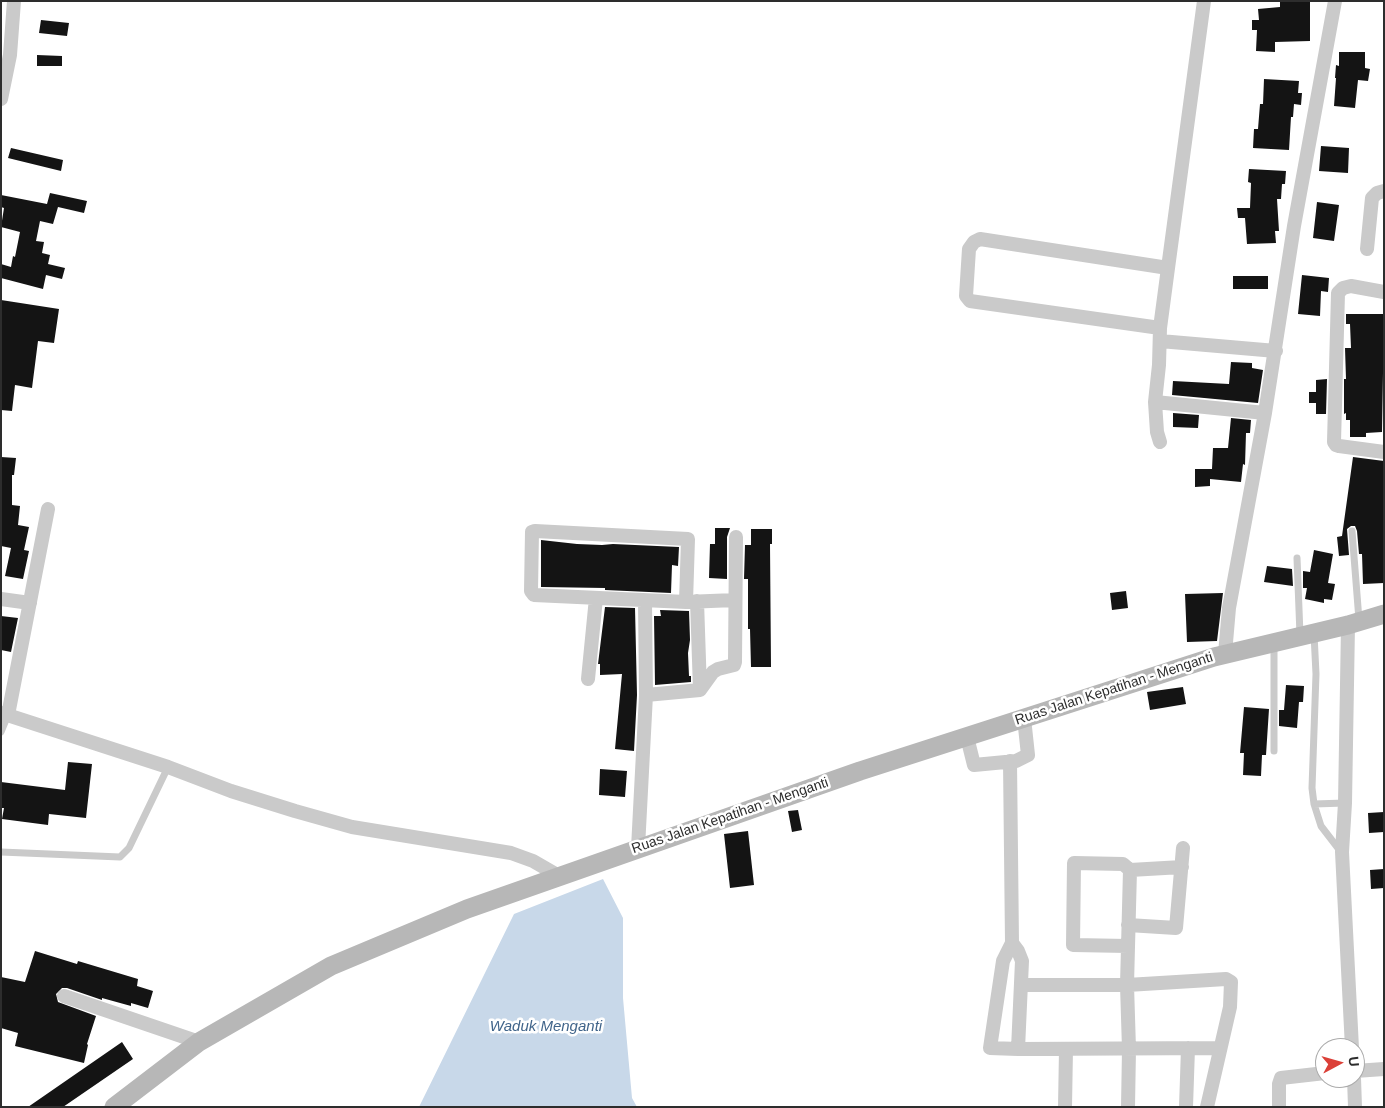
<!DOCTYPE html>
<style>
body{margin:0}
#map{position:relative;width:1385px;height:1108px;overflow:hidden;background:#fff;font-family:Arial,sans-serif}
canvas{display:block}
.frame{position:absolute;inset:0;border:2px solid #2d2d2d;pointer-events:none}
.north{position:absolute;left:1315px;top:1038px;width:50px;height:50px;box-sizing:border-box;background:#fff;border:1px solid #ababab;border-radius:50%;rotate:84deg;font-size:14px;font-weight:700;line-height:20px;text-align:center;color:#2d2d2d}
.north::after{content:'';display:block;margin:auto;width:18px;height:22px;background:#db4038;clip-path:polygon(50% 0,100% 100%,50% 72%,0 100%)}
</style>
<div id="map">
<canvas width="1385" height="1108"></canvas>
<div class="frame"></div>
<div class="north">U</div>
</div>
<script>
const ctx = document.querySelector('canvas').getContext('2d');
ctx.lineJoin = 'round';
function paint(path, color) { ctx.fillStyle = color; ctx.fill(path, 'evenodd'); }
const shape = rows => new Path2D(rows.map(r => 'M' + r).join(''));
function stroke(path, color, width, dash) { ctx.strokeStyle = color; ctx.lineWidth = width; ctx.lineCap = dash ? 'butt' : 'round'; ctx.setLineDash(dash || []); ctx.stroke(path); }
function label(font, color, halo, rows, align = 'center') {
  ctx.font = font + ' Arial,sans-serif'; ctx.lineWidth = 5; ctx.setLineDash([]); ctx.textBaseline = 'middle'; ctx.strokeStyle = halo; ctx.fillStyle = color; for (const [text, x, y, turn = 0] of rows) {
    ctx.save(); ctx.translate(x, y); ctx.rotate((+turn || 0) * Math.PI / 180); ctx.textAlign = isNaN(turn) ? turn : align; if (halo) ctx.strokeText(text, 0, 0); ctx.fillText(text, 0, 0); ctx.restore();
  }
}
paint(shape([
 [603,879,623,918,623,998,632,1098,637,1107,419,1107,514,914]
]), '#c8d8e9');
paint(shape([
 [1280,1,1310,1,1310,41,1275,42,1275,52,1256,51,1257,30,1252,30,1252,20,1259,20,1258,9,1280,7],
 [41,20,69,23,67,36,39,33],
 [1339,52,1365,52,1365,68,1370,69,1368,81,1358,80,1355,108,1334,106,1336,78,1335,78,1336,65,1339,66],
 [37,55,62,56,62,66,37,66],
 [1264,79,1299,81,1298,93,1302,93,1301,105,1294,104,1293,117,1291,117,1289,150,1253,148,1254,129,1258,129,1260,104,1263,104],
 [1321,146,1349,148,1348,173,1319,171],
 [11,148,63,160,61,171,8,158],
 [1249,169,1286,171,1285,184,1282,184,1281,199,1277,199,1279,231,1275,231,1276,243,1247,244,1245,218,1238,218,1237,208,1250,208,1251,183,1248,182],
 [50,193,87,201,84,213,58,207,53,224,40,221,36,241,44,242,42,253,50,255,48,264,65,268,62,279,46,275,43,289,1,278,1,264,11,267,13,256,15,257,20,232,1,227,4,208,1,207,1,195,47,204],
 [1317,202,1339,205,1334,241,1313,238],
 [1302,275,1329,278,1328,292,1321,291,1320,316,1298,314],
 [1233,276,1268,276,1268,289,1233,289],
 [1,300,59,309,54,343,38,341,32,388,15,385,12,411,1,410],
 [1346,314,1384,314,1382,432,1366,433,1366,437,1350,437,1350,420,1346,420,1346,413,1344,414,1344,379,1346,379,1345,348,1351,348,1350,324,1346,324],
 [1231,362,1252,363,1252,368,1263,370,1258,403,1172,395,1173,381,1229,384],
 [1327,379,1326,414,1316,414,1316,403,1309,403,1309,392,1316,392,1316,380],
 [1173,413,1199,415,1198,428,1173,427],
 [1231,418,1251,420,1250,433,1246,433,1245,465,1243,464,1241,482,1210,479,1210,486,1195,487,1195,469,1212,469,1213,448,1228,448],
 [1,457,16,458,14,475,12,475,12,505,20,506,18,525,29,527,24,550,29,551,23,579,5,576,11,548,1,546],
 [1353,457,1384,461,1384,583,1363,584,1362,554,1359,554,1357,531,1355,526,1351,526,1347,529,1349,555,1339,556,1337,537,1342,536],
 [715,528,730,528,727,537,727,579,709,578,710,544,715,544],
 [751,529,772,529,772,544,770,544,771,667,751,667,750,629,748,629,748,579,744,579,745,545,751,545],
 [541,540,577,544,602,545,613,544,679,547,678,566,672,565,671,593,605,590,605,588,541,587],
 [1314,550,1333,554,1328,583,1335,584,1332,600,1324,599,1324,603,1305,599,1307,588,1303,588,1303,571,1310,572],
 [1267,566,1292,569,1293,586,1264,582],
 [1126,591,1128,608,1112,610,1110,593],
 [1223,593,1217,641,1187,642,1185,594],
 [605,607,635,608,637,695,634,751,615,749,622,674,600,675,600,664,598,664],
 [660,610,689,611,690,640,688,653,689,676,691,676,691,682,655,685,654,616,661,616],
 [1,616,18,618,11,652,1,650],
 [1286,685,1304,686,1303,702,1299,702,1297,728,1279,726,1279,710,1284,710],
 [1183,687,1186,704,1150,710,1147,692],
 [1244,707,1269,709,1266,755,1262,755,1261,776,1243,775,1244,753,1240,753],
 [68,762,92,764,86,818,49,814,48,825,2,819,4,808,1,808,1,782,65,790],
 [600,769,627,771,625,797,599,795],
 [798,810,802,830,792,832,788,811],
 [1384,812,1384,832,1369,833,1368,813],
 [748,831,754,885,730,888,724,834],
 [1384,869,1384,888,1371,889,1370,870],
 [35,951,77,964,78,961,138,979,137,986,153,991,148,1008,131,1003,131,1006,102,998,102,1000,67,988,62,988,56,994,58,1002,96,1016,87,1044,88,1045,84,1063,15,1046,18,1033,1,1028,1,977,25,982],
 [122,1042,133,1059,63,1107,28,1107]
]), '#141414');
stroke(shape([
 [1352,531,1359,620],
 [1297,558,1300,635],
 [1314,634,1316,674,1312,788,1314,804,1321,826,1341,852],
 [1274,644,1274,751],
 [1,732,8,715],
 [1314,804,1345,803],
 [1,852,120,857,129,848,168,767]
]), '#cacaca', 7);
stroke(shape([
 [1,99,10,55,14,1],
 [1367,249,1372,198,1377,193,1384,191],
 [1384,292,1351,286,1343,288,1338,293,1334,442,1336,445,1339,446,1384,452],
 [1160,328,1168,268],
 [1160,341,1276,351],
 [1155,402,1159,365,1160,328,970,301,966,296,969,249,974,242,980,239,1168,268,1204,1],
 [1160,442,1157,432,1155,402,1265,413],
 [1,599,30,603],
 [697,601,700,690],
 [686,602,688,539,535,531,532,532,531,591,534,595,686,602,735,600],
 [1348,625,1345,803,1342,852,1352,1048],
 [1225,654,1229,608,1265,413,1294,226,1335,1],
 [588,679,596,598],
 [646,695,700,690,713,672,718,669,734,665,735,662,736,537],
 [1,713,168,767,231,791,295,811,352,827,511,853,533,861,559,876],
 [8,715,48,509],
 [967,737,974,765,1016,761,1028,755,1024,718],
 [1010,761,1012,943,1018,951,1022,961,1018,1049,990,1048,1003,961,1012,943],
 [638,848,646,695,645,601],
 [1128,925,1176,928,1183,848],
 [1128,946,1073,945,1074,863,1123,864,1130,870,1182,867],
 [1021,985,1127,985,1130,870],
 [64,996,199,1042],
 [1018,1049,1220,1048],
 [1355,1071,1384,1069],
 [1354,1078,1355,1107],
 [1065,1107,1066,1049],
 [1128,1107,1129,1049,1127,985,1226,979,1231,982,1230,1007,1207,1107],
 [1186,1107,1188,1048],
 [1279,1107,1279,1084,1281,1078,1325,1073]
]), '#cacaca', 14);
stroke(shape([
 [114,1107,199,1042,331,966,467,909,860,771,1214,657,1348,625,1384,614]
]), '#b7b7b7', 19);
label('14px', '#2d2d2d', '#fff', [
 ["Ruas Jalan Kepatihan - Menganti",1114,689,-18],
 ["Ruas Jalan Kepatihan - Menganti",730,816,-19]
]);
label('italic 15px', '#40648a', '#fff', [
 ["Waduk Menganti",546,1027]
]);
</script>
